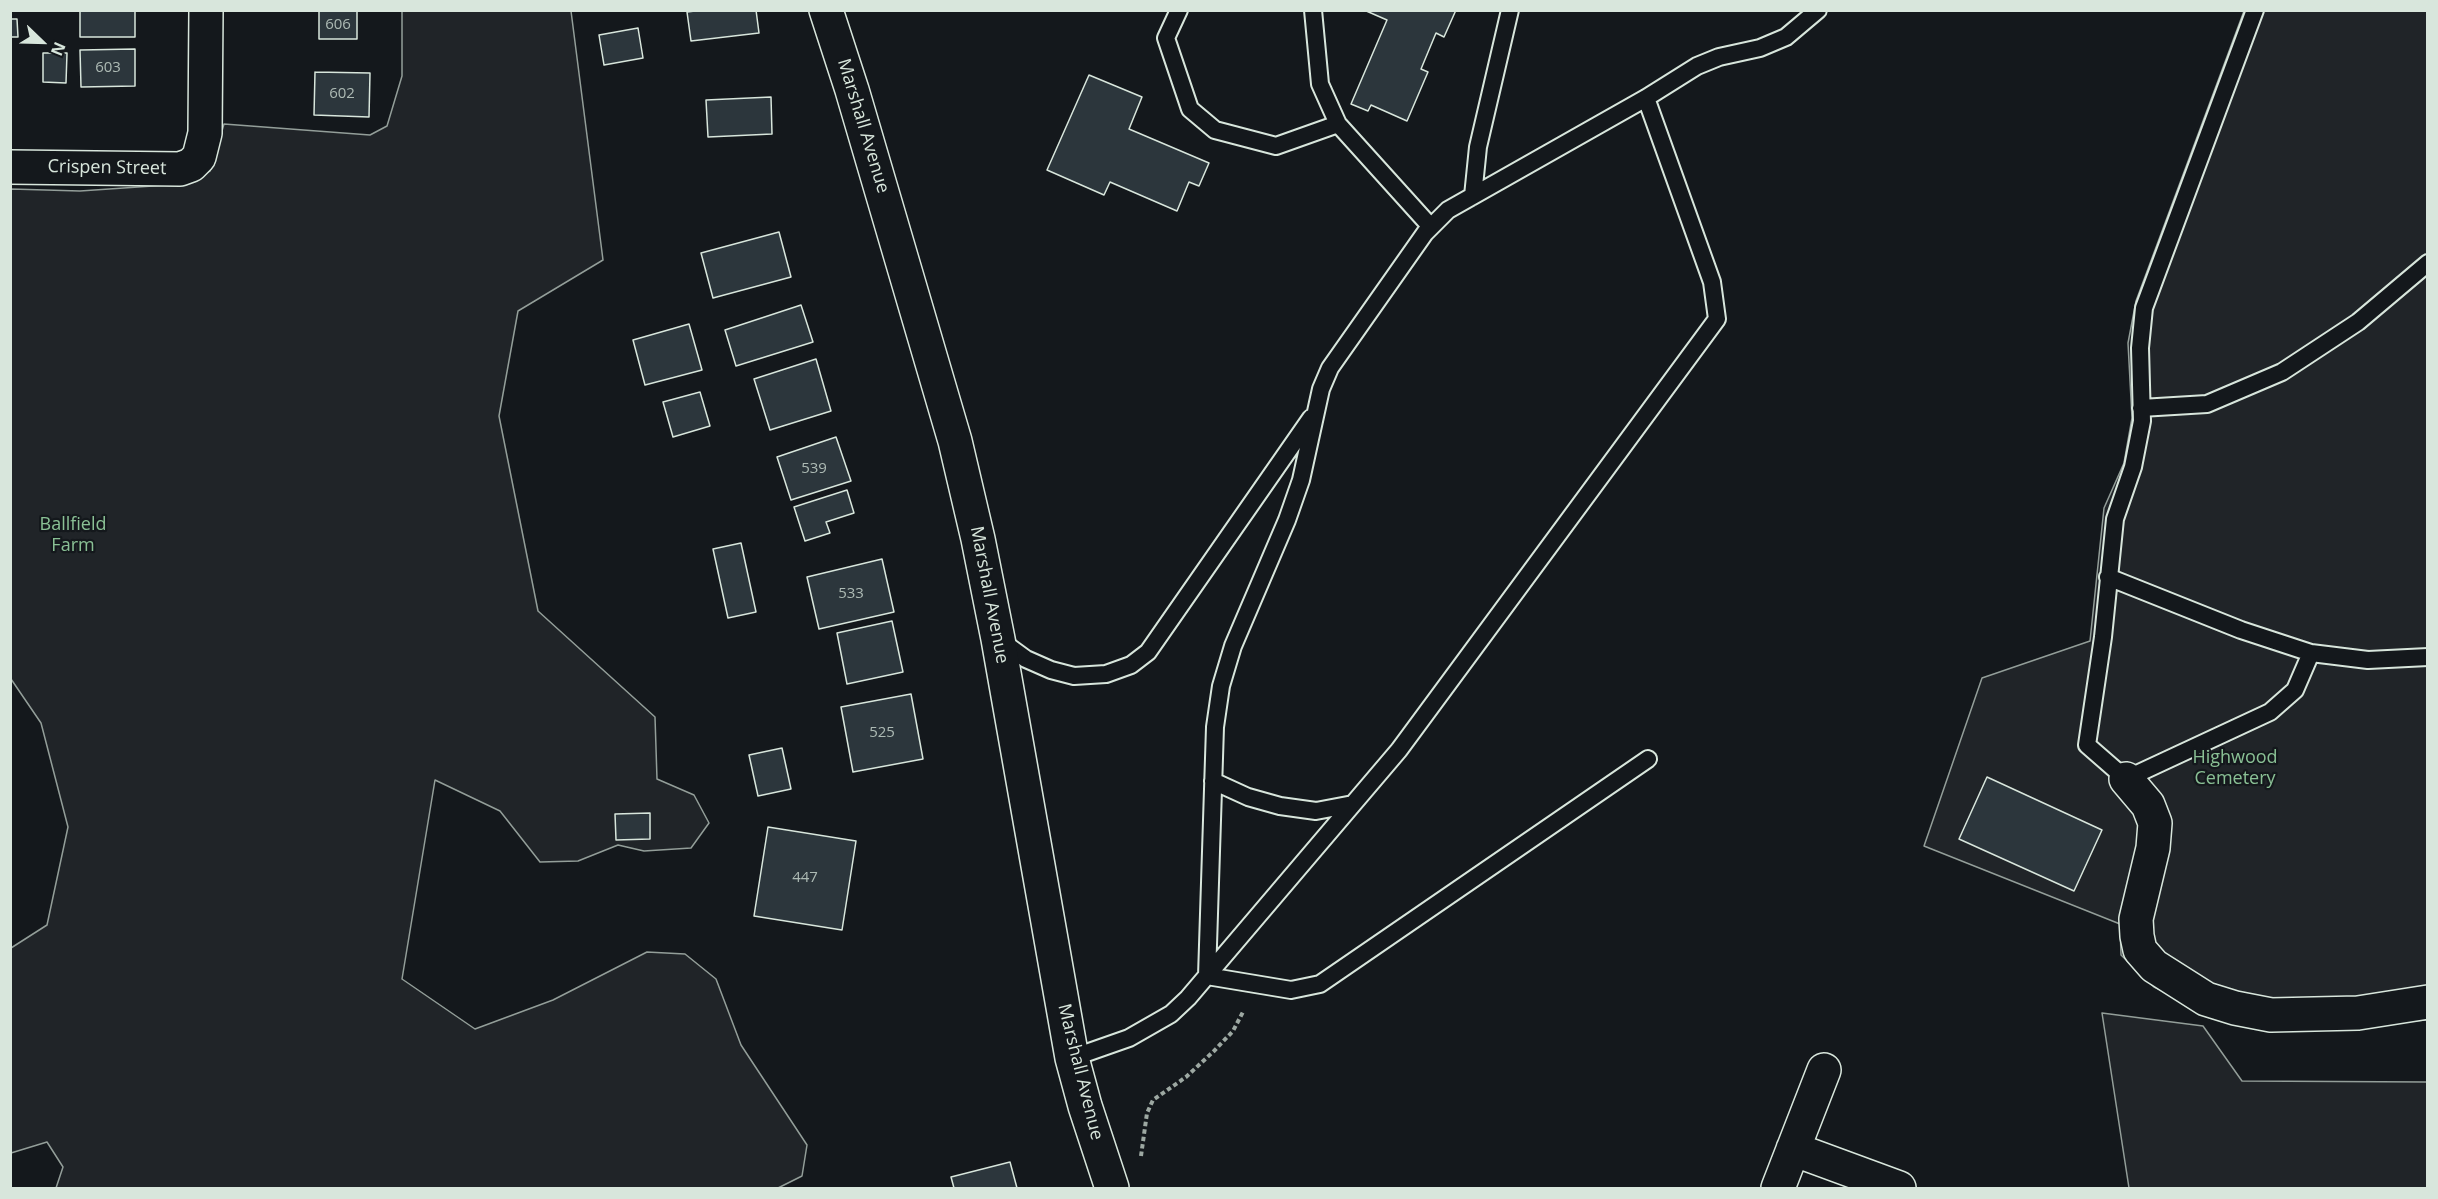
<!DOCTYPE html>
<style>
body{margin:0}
#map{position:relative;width:2438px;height:1199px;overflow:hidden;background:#14181c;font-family:"Open Sans",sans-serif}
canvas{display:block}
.frame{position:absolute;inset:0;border:12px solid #d8e6dc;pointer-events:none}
.north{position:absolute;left:12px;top:12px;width:60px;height:60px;-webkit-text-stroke:4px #14181c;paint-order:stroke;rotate:113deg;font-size:16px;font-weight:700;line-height:24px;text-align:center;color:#d8e6dc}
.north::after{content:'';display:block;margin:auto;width:21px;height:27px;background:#d8e6dc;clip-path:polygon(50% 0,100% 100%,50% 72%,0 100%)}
</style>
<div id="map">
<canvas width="2438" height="1199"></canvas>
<div class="frame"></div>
<div class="north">N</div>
</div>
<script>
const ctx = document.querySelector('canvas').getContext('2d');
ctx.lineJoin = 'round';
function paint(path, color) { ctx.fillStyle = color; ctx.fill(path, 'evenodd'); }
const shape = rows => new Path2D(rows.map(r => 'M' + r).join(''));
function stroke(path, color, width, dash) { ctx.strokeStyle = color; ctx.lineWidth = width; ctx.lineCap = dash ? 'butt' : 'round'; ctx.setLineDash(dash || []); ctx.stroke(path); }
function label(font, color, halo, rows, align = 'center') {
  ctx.font = font + ' "Open Sans",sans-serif'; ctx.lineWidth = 4.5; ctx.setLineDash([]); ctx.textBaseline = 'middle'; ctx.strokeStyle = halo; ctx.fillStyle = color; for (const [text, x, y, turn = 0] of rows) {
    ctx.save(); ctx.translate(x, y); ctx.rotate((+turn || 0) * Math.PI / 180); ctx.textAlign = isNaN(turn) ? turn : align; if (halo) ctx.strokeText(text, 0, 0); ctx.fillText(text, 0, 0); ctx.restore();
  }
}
const green = shape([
 [402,11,571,11,603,260,518,311,499,416,538,611,655,717,657,779,694,795,709,823,691,848,644,851,618,845,578,861,540,862,500,811,435,780,402,979,475,1029,553,1000,647,952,685,954,716,979,741,1045,807,1145,802,1176,778,1188,56,1188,63,1167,47,1142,11,1153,11,948,47,925,68,827,41,723,11,679,11,189,80,191,182,184,210,171,224,124,370,135,387,126,402,76,402,11],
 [2244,11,2427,11,2427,1020,2293,1028,2228,1022,2154,987,2121,955,2120,924,1924,846,1982,678,2090,641,2104,508,2124,463,2132,418,2128,343,2136,301,2244,11],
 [2102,1013,2203,1026,2242,1081,2427,1082,2427,1188,2129,1188,2102,1013]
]);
paint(green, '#202428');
stroke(green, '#939e99', 1.5);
const building = shape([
 [80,10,135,10,135,37,80,37,80,10],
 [319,10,357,10,357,39,319,39,319,10],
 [703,10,756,10,759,33,691,41,687,12,703,10],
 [1364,10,1456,10,1444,37,1436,33,1421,69,1428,72,1407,121,1371,105,1368,111,1351,104,1387,20,1364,10],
 [10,19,17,19,18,37,10,37,10,19],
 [638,28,643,58,604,65,599,35,638,28],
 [135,49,135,86,81,87,80,50,135,49],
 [43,53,67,53,66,83,43,82,43,53],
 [315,72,370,73,369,117,314,115,315,72],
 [1089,75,1142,97,1129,129,1209,163,1199,186,1189,182,1177,211,1110,182,1104,195,1047,170,1089,75],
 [771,97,772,134,708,137,706,100,771,97],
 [779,232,791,277,713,298,701,253,779,232],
 [801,305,813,342,736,366,725,330,801,305],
 [689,324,702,370,645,385,633,340,689,324],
 [816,359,831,411,770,430,754,379,816,359],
 [700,392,710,426,673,437,663,402,700,392],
 [836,437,851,481,791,500,777,457,836,437],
 [847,490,854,513,826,522,830,533,805,541,794,507,847,490],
 [741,543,756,612,728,618,713,549,741,543],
 [882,559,894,612,819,629,807,577,882,559],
 [892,621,903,672,847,684,837,633,892,621],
 [911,694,923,759,853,772,841,707,911,694],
 [782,748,791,789,758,796,749,755,782,748],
 [1987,777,2102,830,2074,891,1959,839,1987,777],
 [650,813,650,839,616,840,615,814,650,813],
 [768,827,856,841,842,930,754,916,768,827],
 [1010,1162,1017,1188,954,1188,951,1177,1010,1162]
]);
paint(building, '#2c363c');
stroke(building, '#d8e6dc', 1.5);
const service = shape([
 [1179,10,1166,38,1190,109,1215,130,1276,146,1338,124],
 [1313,10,1320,84,1338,124,1431,227],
 [2255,10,2144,308,2140,348,2142,421,2133,467,2115,519,2103,637,2087,745,2126,779,2270,712,2295,690,2311,653],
 [1473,196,1478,147,1510,10],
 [2141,408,2207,404,2282,372,2358,322,2428,263],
 [2108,577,2241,630,2311,653,2368,660,2428,657],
 [1000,640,1026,659,1051,670,1074,676,1106,674,1131,665,1148,652,1311,418],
 [1648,759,1320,984,1291,990,1207,976,1215,727,1221,686,1233,646,1287,520,1301,480,1321,389,1330,368,1425,233,1448,210,1646,98,1697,66,1719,57,1760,48,1786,37,1818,10],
 [1213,781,1248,797,1280,806,1316,811,1353,804],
 [1072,1058,1129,1038,1171,1014,1188,998,1399,750,1717,319,1712,282,1646,98]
]);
const minor = shape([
 [10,167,180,169,191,165,199,157,205,133,206,10],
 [2126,779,2148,805,2155,823,2153,848,2136,919,2137,936,2140,950,2154,966,2206,999,2235,1008,2271,1015,2358,1013,2428,1002],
 [1793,1149,1899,1188],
 [1778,1188,1824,1070]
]);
const primary = shape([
 [826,10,852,90,955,441,978,539,998,639,1072,1058,1085,1106,1112,1188]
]);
stroke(service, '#d8e6dc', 20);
stroke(minor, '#d8e6dc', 36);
stroke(primary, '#d8e6dc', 36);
stroke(shape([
 [1141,1156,1147,1113,1153,1100,1186,1077,1214,1051,1233,1031,1244,1010]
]), '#9da8a2', 4, [4.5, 3]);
stroke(service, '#14181c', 16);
stroke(minor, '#14181c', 33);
stroke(primary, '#14181c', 33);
label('15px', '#adbab4', null, [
 ["606",338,25],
 ["603",108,68],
 ["602",342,94],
 ["539",814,469],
 ["533",851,594],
 ["525",882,733],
 ["447",805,878]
]);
label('18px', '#d8e6dc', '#14181c', [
 ["Marshall Avenue",863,126,73],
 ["Crispen Street",107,168,1],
 ["Marshall Avenue",989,595,79],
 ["Marshall Avenue",1080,1072,76]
]);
label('18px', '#8ac095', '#14181c', [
 ["Ballfield",73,525],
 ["Farm",73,546],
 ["Highwood",2235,758],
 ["Cemetery",2235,779]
]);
</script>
